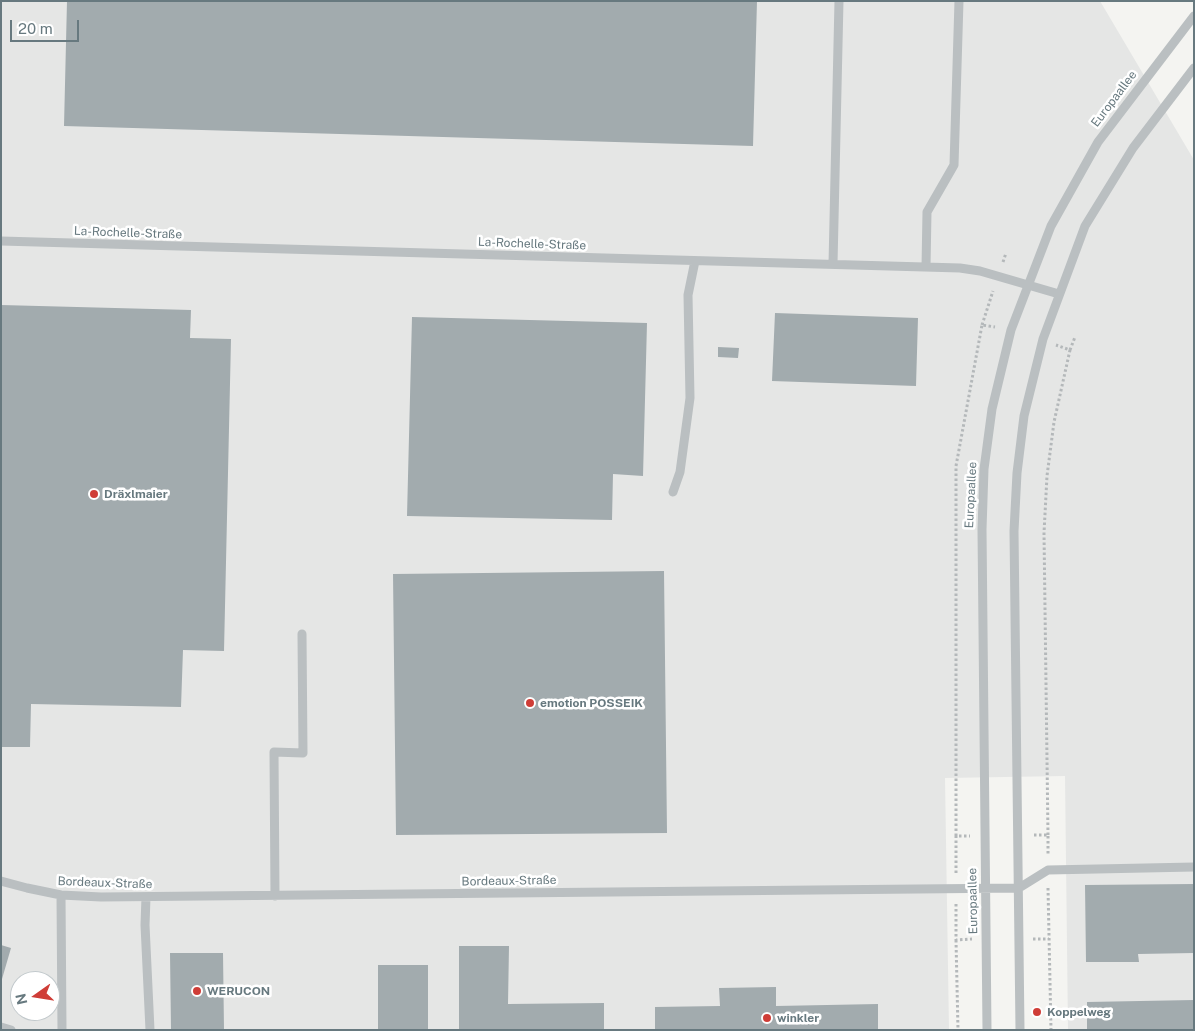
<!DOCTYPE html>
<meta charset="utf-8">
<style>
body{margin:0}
#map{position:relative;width:1195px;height:1031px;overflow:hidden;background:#f4f4f1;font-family:"Public Sans",sans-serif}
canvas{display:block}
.frame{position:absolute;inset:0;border:2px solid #67797f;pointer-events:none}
.north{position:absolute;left:10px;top:971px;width:50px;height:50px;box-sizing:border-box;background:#fff;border:1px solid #c2c9cc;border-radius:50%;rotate:257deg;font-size:14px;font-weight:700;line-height:20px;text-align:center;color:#67797f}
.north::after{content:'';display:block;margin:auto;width:18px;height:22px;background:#cf3d37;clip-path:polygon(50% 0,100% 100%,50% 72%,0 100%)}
.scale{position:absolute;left:10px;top:20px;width:69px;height:22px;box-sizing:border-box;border:2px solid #67797f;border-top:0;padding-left:6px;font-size:15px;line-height:18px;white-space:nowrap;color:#67797f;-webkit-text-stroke:4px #fff;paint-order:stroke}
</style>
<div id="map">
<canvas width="1195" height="1031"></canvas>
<div class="frame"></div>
<div class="north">N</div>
<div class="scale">20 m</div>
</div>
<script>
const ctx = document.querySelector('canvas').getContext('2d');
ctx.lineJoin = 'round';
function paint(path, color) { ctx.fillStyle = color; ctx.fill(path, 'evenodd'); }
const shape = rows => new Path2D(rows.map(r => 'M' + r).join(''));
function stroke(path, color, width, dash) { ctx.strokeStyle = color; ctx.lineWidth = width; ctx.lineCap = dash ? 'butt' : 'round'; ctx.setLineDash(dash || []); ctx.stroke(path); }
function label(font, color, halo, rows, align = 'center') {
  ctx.font = font + ' "Public Sans",sans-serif'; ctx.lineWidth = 5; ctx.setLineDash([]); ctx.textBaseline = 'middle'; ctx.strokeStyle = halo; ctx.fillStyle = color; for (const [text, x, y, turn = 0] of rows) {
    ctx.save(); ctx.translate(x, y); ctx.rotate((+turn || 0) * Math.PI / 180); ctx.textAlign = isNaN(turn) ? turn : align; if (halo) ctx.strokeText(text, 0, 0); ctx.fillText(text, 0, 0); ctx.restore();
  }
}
paint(shape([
 [1,1,1100,1,1194,160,1194,1030,1068,1030,1065,776,945,778,949,1030,1,1030],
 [20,981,50,981,50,1011,20,1011]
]), '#e5e6e5');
paint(shape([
 [67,1,757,1,753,146,64,126],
 [1,305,191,310,190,338,231,339,224,651,183,650,181,707,31,704,30,747,1,747],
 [775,313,918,318,916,386,772,381],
 [412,317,647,323,643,476,613,474,612,520,407,516],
 [718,347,739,348,738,358,718,357],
 [664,571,667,833,396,835,393,574],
 [1194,884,1194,953,1138,954,1139,962,1086,962,1085,885],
 [1,945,11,948,2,979,1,979],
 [459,946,509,946,508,1004,604,1003,604,1030,459,1030],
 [170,953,223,953,224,1030,171,1030],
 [378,965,428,965,428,1030,378,1030],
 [776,987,776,1006,878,1004,878,1030,655,1030,655,1007,720,1006,719,988],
 [1194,1000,1194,1030,1087,1030,1087,1002]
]), '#a2abae');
stroke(shape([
 [1003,262,1006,253],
 [982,325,993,291],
 [1070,350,1075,337],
 [1034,835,1048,835,1048,854],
 [1048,835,1044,533,1047,476,1054,422,1070,350,1056,345],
 [956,836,956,466,982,325,995,327],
 [956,873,956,836,970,836],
 [1048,888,1051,1030],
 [956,904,956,940,972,939],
 [1033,939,1049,939],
 [956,940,958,1030]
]), '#b4b8ba', 3, [2.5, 2.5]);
stroke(shape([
 [1,241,960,268,980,271,1059,294],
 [833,264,839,1],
 [926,267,927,212,954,165,959,1],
 [673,492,680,472,690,398,688,295,695,261],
 [1,881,27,888,61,895,101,897,1019,888],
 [1019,888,1048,870,1194,867],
 [61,895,62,1030],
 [275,896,274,752,303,753,302,634],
 [146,897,145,925,150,1030],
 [1,1027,11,1030],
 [987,1030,982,529,984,469,992,409,1011,330,1051,226,1098,142,1194,16],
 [1020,1030,1014,531,1017,473,1024,416,1043,339,1085,226,1133,148,1194,68]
]), '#babfc1', 9);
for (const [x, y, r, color] of [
 [94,494,5,"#cf3d37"],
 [530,703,5,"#cf3d37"],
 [197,991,5,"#cf3d37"],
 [1037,1012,5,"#cf3d37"],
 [767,1018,5,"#cf3d37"]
]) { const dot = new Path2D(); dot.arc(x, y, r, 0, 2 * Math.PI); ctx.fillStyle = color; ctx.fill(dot); stroke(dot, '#fff', 2); }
label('12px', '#67797f', '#fff', [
 ["Europaallee",1114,99,-53],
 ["La-Rochelle-Straße",128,233,2],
 ["La-Rochelle-Straße",532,244,2],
 ["Europaallee",971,495,-87],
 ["Bordeaux-Straße",509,881,-1],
 ["Bordeaux-Straße",105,883,2],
 ["Europaallee",973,901,-91]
]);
label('bold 12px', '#67797f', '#fff', [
 ["Dräxlmaier",104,494],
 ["emotion POSSEIK",540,703],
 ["WERUCON",207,991],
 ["Koppelweg",1047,1012],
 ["winkler",777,1018]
], 'left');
</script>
